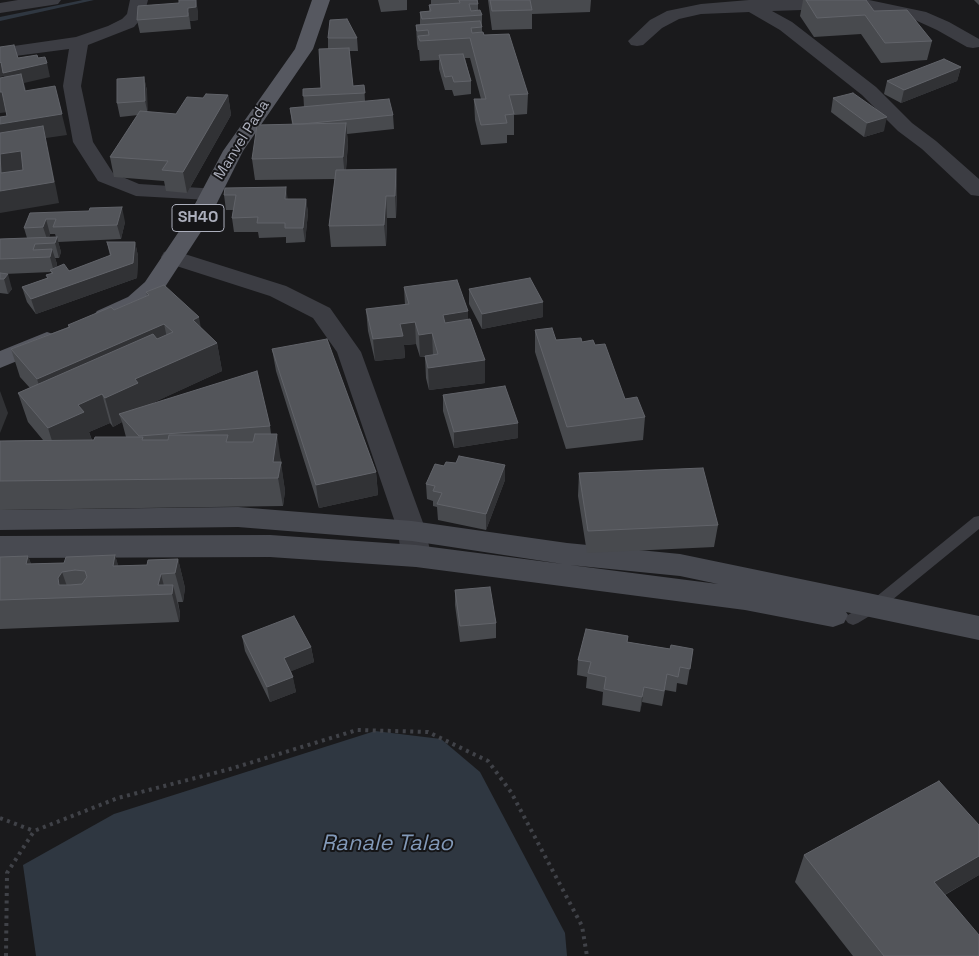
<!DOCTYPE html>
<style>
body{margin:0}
canvas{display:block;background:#1a1a1c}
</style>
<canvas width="979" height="956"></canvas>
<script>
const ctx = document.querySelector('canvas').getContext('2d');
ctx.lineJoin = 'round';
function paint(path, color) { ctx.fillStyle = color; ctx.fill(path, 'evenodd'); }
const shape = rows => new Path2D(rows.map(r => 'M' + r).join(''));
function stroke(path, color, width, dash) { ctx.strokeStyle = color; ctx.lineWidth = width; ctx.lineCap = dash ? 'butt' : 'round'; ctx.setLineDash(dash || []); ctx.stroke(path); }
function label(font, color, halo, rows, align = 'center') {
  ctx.font = font + ' "Space Grotesk",sans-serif'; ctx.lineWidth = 4; ctx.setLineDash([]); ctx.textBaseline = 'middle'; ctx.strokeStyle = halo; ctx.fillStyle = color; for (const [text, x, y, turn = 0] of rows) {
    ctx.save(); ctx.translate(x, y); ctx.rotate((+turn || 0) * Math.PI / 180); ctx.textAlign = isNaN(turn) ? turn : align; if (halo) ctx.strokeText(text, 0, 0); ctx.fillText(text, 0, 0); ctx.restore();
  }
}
paint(shape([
 [375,731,441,739,480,772,565,933,567,956,36,956,23,865,114,814]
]), '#2f3741');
paint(shape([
 [83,0,94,0,0,21,0,17,83,0]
]), '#2f3741');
stroke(shape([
 [0,818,34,831],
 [6,956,7,873,34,831,118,798,230,769,357,730,428,732,488,761,511,792,582,926,587,956]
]), '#404248', 4, [3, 4.5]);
paint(shape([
 [979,516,979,529,881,609,858,623,853,625,848,623,845,619,848,615,871,601,974,517,979,516]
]), '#3c3d43');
paint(shape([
 [18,0,61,0,58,4,52,5,0,13,0,3,18,0],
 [130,0,148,0,144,15,134,27,88,45,81,86,93,142,113,173,139,184,217,189,220,194,217,199,209,200,136,196,98,181,73,142,63,86,69,49,0,58,0,48,76,37,108,26,122,19,127,14,130,0],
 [749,0,869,0,926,12,949,22,979,39,979,47,973,48,967,47,937,30,915,20,859,8,772,11,792,22,876,87,912,123,936,141,979,179,979,196,971,195,922,149,898,131,862,95,780,30,749,12,701,14,679,19,662,28,643,45,637,46,631,45,628,41,650,20,667,11,701,4,749,0],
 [172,250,286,286,330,308,361,352,426,531,431,556,426,564,416,567,406,564,401,556,398,531,337,352,313,318,270,296,164,262,161,257,164,252,172,250]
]), '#3c3d43');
paint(shape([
 [238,507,412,521,567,543,680,554,979,616,979,640,846,612,848,615,844,623,833,627,745,610,416,567,270,557,0,558,0,536,270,535,416,545,563,564,412,541,238,527,0,530,0,510,238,507],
 [570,565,680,576,718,584,570,565]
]), '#484a51');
paint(shape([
 [312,0,330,0,313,49,243,151,208,221,165,287,144,307,113,321,105,323,97,321,93,316,97,311,128,297,145,282,186,221,223,151,295,49,312,0],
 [47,332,56,335,59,340,56,345,0,368,0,351,47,332]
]), '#565860');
paint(shape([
 [378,0,407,0,407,10,381,12],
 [431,0,478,0,478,10,482,15,482,32,528,94,527,114,514,115,514,135,507,135,507,143,481,145,475,120,474,99,481,99,470,58,465,58,471,81,471,94,454,96,452,90,445,90,439,69,439,60,420,61,419,50,418,50,417,44,416,25,420,25,420,12,429,11,429,5,431,4],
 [488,0,591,0,590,12,532,14,532,29,492,30],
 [803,0,866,0,874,11,932,41,927,60,881,63,861,34,814,37,800,16],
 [974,0,979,0,979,5],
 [198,11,198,20,190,21,191,29,140,33,137,20],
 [328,38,357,38,358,51,349,51,353,86,364,85,365,101,393,115,394,129,347,134,348,143,346,170,396,169,397,190,396,218,387,218,386,246,331,247,329,226,335,179,255,180,252,159,292,124,290,108,304,107,303,89,321,88,328,49],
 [961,67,957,81,901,103,884,94,887,81],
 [144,77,147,91,147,112,176,114,203,98,228,95,231,115,187,193,166,191,164,181,114,177,110,157,138,115,120,117,117,103],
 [833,98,884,131,864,137,831,112],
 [225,188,288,199,306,199,308,213,305,242,286,243,286,237,259,238,258,232,234,232,232,218,233,210,226,210,224,195],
 [30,213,125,222,121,239,58,242,61,252,59,258,55,258,57,264,56,268,69,271,110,256,107,242,135,242,138,256,137,278,36,314,27,302,22,287,47,278,46,275,51,274,51,272,4,274,12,289,8,294,0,293,0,239,27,238,24,228],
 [50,234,55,234,56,237,49,237],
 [404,287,468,320,485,383,429,390,426,378,425,357,420,357,416,344,404,345,405,358,375,361,368,331,366,309,405,305],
 [469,289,543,302,543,317,482,329,469,304],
 [146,292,201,328,217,343,222,371,150,404,270,426,271,434,282,463,281,465,285,491,283,506,0,510,0,441,43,440,28,422,18,393,30,388,20,377,11,349,68,327,68,325,114,310,147,296],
 [122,422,126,437,92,440,89,432,110,423,113,427],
 [535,330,556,340,595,345,625,399,645,417,643,440,566,449,535,352],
 [272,349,376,472,378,495,319,508,276,371],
 [443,395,518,438,454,448,443,411],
 [579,473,718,525,714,547,587,553,578,496],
 [505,480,486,530,438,520,437,507,433,506,433,501,427,499,426,484],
 [115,555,118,566,147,565,178,559,185,588,183,602,178,602,180,613,179,622,0,629,0,557,28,556,31,564,64,563],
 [455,590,496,623,496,638,460,642,455,605],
 [242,636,311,647,314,662,291,671,296,692,270,702,245,651],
 [628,636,627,642,670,649,693,649,687,685,677,683,676,692,665,690,662,706,642,702,640,712,602,705,603,692,586,688,587,677,577,675,578,660],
 [979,825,979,875,945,895,979,956,853,956,795,882,804,855]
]), '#484a4e');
paint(shape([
 [196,0,198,11,198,20,190,21,191,29,188,8],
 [0,63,47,63,50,77,24,83,27,94,7,86,4,76,0,77],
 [961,67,957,81,901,103,904,90],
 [144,77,147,91,148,114,145,101],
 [55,86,67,135,46,138,59,203,0,213,0,191,1,173,0,154,21,151,54,182,46,138,0,146,0,124],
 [0,92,2,92,8,112,0,113],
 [228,95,231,115,187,193,183,172],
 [887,117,884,131,864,137,867,123],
 [346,123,348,143,345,178,343,157],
 [396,169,397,190,396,218,395,196],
 [286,187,288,201,285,199],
 [386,196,387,218,386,246,384,225],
 [306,199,308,213,305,242,303,228],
 [122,207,125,222,121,239,117,225],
 [46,219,50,234,48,242,43,227],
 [57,237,61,252,59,258,55,243],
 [135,242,138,256,137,278,36,314,31,299,133,263],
 [52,249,57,264,54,272,50,257],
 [8,274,12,289,8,294,4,279],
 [543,302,543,317,482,329,482,314],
 [468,311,468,333,443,337,443,315],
 [199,317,204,346,193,320],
 [415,322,416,344,404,345,405,358,375,361,373,339,400,324],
 [164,324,170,352,46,407,37,379],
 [432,333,433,356,420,357,419,335],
 [217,343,222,371,144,407,119,414,122,422,113,427,105,398,135,379],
 [485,360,485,383,429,390,428,368],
 [0,391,8,413,0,433],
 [102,394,110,423,89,432,92,441,57,457,48,428,78,405],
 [518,423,518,438,454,448,454,432],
 [277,434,285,491,283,506,278,478,273,462],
 [505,465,505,480,486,530,486,514],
 [376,472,378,495,319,508,316,485],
 [115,555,124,584,113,566],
 [28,556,39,584,26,564],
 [178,559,185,588,183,602,175,573],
 [62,572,71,598,59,585,58,578],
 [161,574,166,594,158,585],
 [173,585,180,613,179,622,172,594],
 [311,647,314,662,287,673,284,658],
 [293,677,296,692,270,702,267,687],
 [644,687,642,702,640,712,642,697],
 [979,856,979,875,921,908,934,882]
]), '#313235');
const building = shape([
 [179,0,196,0,196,7,188,8,188,16,137,20,138,6,179,3,179,0],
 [459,0,477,0,478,4,469,4,471,11,480,10,482,15,422,19,420,12,431,11,429,5,460,3,459,0],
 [490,0,530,0,532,10,492,11,490,0],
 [806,0,866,0,874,11,907,10,932,41,885,43,865,15,817,18,806,0],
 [347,19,357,38,328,38,330,20,347,19],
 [480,21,482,27,471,28,472,33,483,32,484,35,509,34,528,94,509,95,514,114,505,115,507,123,481,125,474,99,486,99,470,38,420,41,418,36,429,35,428,30,417,31,416,25,480,21],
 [14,45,18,58,37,55,38,58,45,57,47,63,3,73,1,62,0,63,0,47,14,45],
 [349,48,353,86,364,85,365,93,303,96,303,89,321,88,319,49,349,48],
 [463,54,471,81,454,82,452,76,445,77,439,55,463,54],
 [944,59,961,67,904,90,887,81,944,59],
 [21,74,25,91,55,86,62,114,0,124,0,117,7,116,2,92,0,92,0,78,21,74],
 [144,77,145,101,117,103,117,79,144,77],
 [853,93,887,117,867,123,833,98,853,93],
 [206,94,228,95,183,172,162,170,168,161,110,157,140,111,176,114,187,97,203,98,206,94],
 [389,99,393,115,302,124,293,124,290,108,389,99],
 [346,123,343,157,252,159,257,125,346,123],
 [43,126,54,182,0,191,0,133,43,126],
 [21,151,23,170,1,173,0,154,21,151],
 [396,169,395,196,386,196,384,225,329,226,336,170,396,169],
 [286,187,285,199,306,199,303,228,285,228,285,223,257,223,258,217,232,218,236,195,224,195,225,188,286,187],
 [122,207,117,225,53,227,56,219,46,219,43,227,24,228,30,213,89,211,90,208,122,207],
 [57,237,55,243,35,244,33,250,52,249,50,257,0,259,0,239,57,237],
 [107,242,135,242,133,263,31,299,22,287,48,278,46,275,53,273,50,270,64,264,69,271,111,255,107,242],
 [0,273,8,274,4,279,0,279,0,273],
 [530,278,543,302,482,314,469,289,530,278],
 [457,280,468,311,443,315,445,323,470,319,485,360,428,368,425,356,438,354,432,333,419,335,415,322,400,324,403,336,373,339,366,309,409,304,404,287,457,280],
 [164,285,199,317,193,320,217,343,135,379,138,383,105,398,102,394,78,405,84,412,48,428,18,393,153,334,157,339,173,332,164,324,37,379,11,349,70,327,68,325,111,307,114,310,149,295,146,292,164,285],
 [552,328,556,340,581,338,582,342,593,340,595,345,605,344,625,399,637,397,645,417,567,427,535,330,552,328],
 [327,339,376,472,316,485,272,349,327,339],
 [257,371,270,426,139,436,119,414,257,371],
 [505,386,518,423,454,432,443,395,505,386],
 [255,434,277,434,273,462,281,462,278,478,0,481,0,441,94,440,95,437,143,437,142,440,168,440,169,435,228,435,226,442,253,442,255,434],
 [459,456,505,465,486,514,437,504,442,493,433,491,435,486,426,484,435,464,444,466,446,462,456,463,459,456],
 [703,468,718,525,588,531,579,473,703,468],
 [115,555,113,566,147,565,148,560,178,559,175,573,161,574,158,585,173,585,172,594,0,600,0,557,28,556,26,564,64,563,66,557,115,555],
 [75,570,85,571,87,577,82,584,70,585,59,585,58,578,62,572,75,570],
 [490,587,496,623,460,626,455,590,490,587],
 [294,616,311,647,284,658,293,677,267,687,242,636,294,616],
 [586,629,628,636,627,642,670,649,671,645,693,649,690,669,680,667,678,677,667,674,664,691,644,687,642,697,604,689,606,677,588,673,591,662,578,660,586,629],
 [939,781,979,825,979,856,934,882,979,935,979,956,884,956,804,855,939,781]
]);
paint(building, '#53555a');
stroke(building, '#616369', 1);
label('15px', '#acafbc', '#151517', [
 ["Manvel Pada",242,140,-58]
]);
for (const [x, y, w] of [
 [198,218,52]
]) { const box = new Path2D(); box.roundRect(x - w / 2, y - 13.5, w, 27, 4); ctx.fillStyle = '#151517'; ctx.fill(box); stroke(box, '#acafbc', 1); }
label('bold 16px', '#acafbc', null, [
 ["SH40",198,218]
]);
label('italic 22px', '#8299b8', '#151517', [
 ["Ranale Talao",387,844]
]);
</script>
